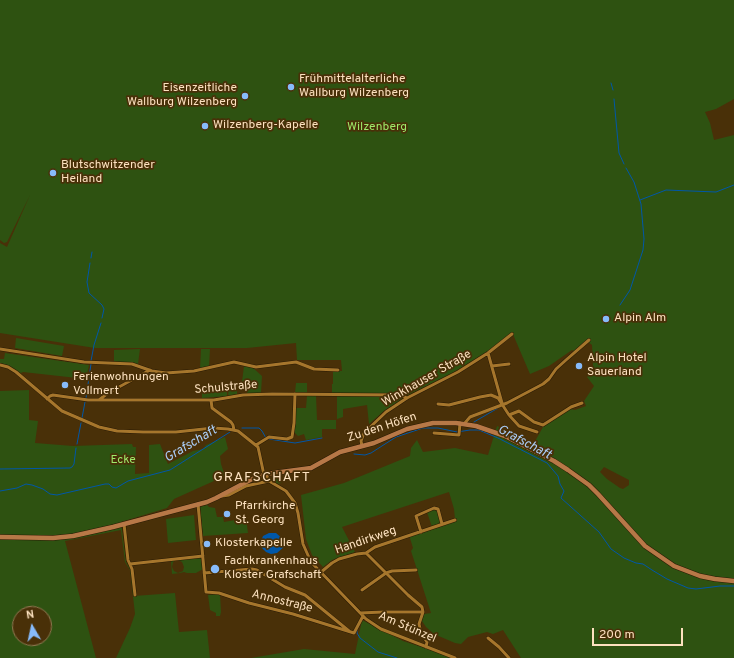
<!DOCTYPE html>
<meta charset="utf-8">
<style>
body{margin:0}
#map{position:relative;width:734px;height:658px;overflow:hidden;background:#493008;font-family:Overpass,sans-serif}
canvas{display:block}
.north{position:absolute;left:12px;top:606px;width:40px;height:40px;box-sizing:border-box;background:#493008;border:1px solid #917751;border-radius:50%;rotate:351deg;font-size:11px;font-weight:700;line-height:16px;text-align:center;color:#fce1bf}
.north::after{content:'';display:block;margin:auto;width:14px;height:18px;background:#87bbfb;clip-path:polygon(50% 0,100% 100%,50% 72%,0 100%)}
.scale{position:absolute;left:592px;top:628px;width:91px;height:18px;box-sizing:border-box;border:2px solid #fce1bf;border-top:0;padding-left:5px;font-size:12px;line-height:14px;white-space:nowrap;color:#fce1bf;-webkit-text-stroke:3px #493008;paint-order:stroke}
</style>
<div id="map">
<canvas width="734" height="658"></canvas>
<div class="north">N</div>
<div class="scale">200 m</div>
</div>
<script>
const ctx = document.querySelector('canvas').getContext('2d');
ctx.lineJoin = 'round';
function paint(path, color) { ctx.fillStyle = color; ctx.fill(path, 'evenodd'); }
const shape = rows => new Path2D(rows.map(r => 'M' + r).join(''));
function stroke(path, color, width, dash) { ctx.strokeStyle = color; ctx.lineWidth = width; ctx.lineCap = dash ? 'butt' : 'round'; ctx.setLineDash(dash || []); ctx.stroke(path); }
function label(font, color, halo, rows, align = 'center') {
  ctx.font = font + ' Overpass,sans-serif'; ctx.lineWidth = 3.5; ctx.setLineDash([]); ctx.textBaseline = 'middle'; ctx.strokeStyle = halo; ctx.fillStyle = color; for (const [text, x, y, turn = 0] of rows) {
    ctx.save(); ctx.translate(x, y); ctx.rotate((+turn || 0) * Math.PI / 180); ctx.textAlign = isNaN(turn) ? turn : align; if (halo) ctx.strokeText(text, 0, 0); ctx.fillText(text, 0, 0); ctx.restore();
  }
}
paint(shape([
 [0,0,734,0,734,99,716,109,705,112,710,123,714,140,734,135,734,658,521,658,503,630,493,634,487,632,468,637,461,644,455,643,434,634,426,627,422,621,424,614,431,613,411,551,413,548,409,535,432,527,427,512,434,510,437,511,440,524,455,519,454,509,449,492,342,527,355,552,332,560,323,567,312,555,306,539,301,495,344,483,410,456,411,448,417,440,423,452,455,448,488,455,497,426,534,443,543,427,570,409,575,410,586,406,584,401,594,386,587,377,595,369,593,366,592,345,587,341,574,351,572,350,549,366,530,374,512,332,487,352,452,373,406,396,385,410,369,424,367,405,343,409,343,417,337,419,337,394,332,393,332,384,333,384,333,371,342,371,341,360,297,360,296,343,247,348,95,348,0,333,0,243,7,247,30,195,7,242,4,243,0,240],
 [604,467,629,480,629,485,623,489,620,488,607,479,600,472],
 [16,338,64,346,62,356,15,348],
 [140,349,138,364,114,362,114,350],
 [201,349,210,349,209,367,200,369],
 [5,353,89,365,86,379,23,372,21,373,7,365,0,363,0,359,4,359],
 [244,366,252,367,262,376,261,393,247,394,247,382,242,382],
 [227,383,227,396,202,398,202,385],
 [296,383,307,383,307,394,295,393],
 [229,386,237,386,237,394,228,396],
 [29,390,29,420,38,421,35,443,73,446,132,444,133,447,136,447,135,474,149,473,149,445,160,444,168,464,193,451,203,449,206,445,225,437,228,449,220,456,221,464,225,476,174,499,167,508,121,522,126,562,131,570,134,596,175,593,179,632,207,630,210,658,116,658,130,628,135,614,130,570,125,562,121,530,65,541,96,658,0,658,0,391],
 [20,614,44,614,44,638,20,638],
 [307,396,316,396,317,420,336,420,336,429,322,429,322,437,306,440,304,434,298,436,294,432,296,408,306,408],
 [280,474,282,482,279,484,273,481,272,478,273,476],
 [207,505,209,507,215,508,217,517,223,517,224,522,246,518,248,533,203,536,200,507],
 [194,515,196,540,168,543,166,519],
 [200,558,201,559,203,569,196,573,187,573,184,572,180,573,172,574,171,561,176,560,173,562,172,567,174,571,178,573,183,571,184,567,182,562,178,560],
 [215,594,220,594,221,612,220,616,216,616,216,613,210,610,208,595],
 [362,620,403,641,455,658,251,658,304,649,355,654]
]), '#2e5211');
paint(shape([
 [269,533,276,533,285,541,285,546,277,553,271,554,266,552,262,548,261,541,263,536]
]), '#0057a8');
stroke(shape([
 [611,83,613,90],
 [614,99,619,153,624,164],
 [640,200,666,190,716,192,734,185],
 [91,258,92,252],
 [90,263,87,282,89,293,102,305,104,309,102,318],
 [620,305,630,290,643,250,644,239,641,204,634,182,626,168],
 [91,361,94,345,101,323],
 [86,398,91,364],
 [82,418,85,402],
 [474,422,498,408],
 [242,428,259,428,262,431,266,438],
 [269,439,295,443,322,438],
 [77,444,81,423],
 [354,454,365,455,371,453,396,437,423,428,438,428,457,432,470,430,479,430,498,438,547,463,558,476,560,484,564,491,561,498,599,532,611,549,624,558,636,563,643,564,652,570,667,579,688,588,696,589,720,586,734,586],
 [0,469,70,468,72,467,74,464,76,448],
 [0,491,17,488,26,484,32,485,43,489,50,494,57,495,105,484,109,484,112,487,116,488,128,481,170,470,230,432],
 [357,630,357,633,360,638,378,652,397,658]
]), '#0057a8', 1);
const street = shape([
 [0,349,84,362,132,364,152,371,166,373,194,371,234,362,256,367,296,362,314,369,338,370],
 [488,353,502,403],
 [0,365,8,367,16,372,62,411,99,427,117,431,143,432,176,432,213,428,228,429,238,431,258,447,264,475],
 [492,366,509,364],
 [47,399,50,396,53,395,88,400,214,400,243,395,272,394,401,395,407,398],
 [99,400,108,393,150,370],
 [211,400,212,408,231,422,233,425,234,430],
 [438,404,449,405,480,397,491,395,498,398,509,415,519,426,537,432],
 [509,415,519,411,534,422,543,425,571,407,582,403],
 [464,424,470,417,507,403,543,384,549,379,556,369,566,360,589,340],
 [434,433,459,435,460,423],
 [256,445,269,437,287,439,292,437,294,423,295,394],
 [362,446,361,441,364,433,386,412,407,398,458,372,488,353,512,334],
 [266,474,269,481,286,491,295,503,298,513,303,544,311,562,366,619,381,629,455,658],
 [222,496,229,495,246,486,269,481],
 [198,504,206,592,219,593,249,603,293,614,354,633,363,616],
 [124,524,128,560,132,569,135,595],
 [421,532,416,516,434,508,438,509,442,524],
 [366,553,408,595,422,607,423,612,419,624,421,633,427,642,426,647],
 [130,564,203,556],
 [204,573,252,569,257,570,285,587,305,595,349,631],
 [320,573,332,563,339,559,357,554,366,553,375,547,455,520],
 [362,590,386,573,392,571,416,570],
 [360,613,383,612,423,612],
 [488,638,499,647,509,658]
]);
const secondary = shape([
 [0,537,53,538,73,536,113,527,207,502,216,498,252,479,266,474,311,468,340,452,374,443,407,429,433,423,456,423,476,426,505,436,554,461,568,470,589,485,598,494,645,546,674,566,700,576,715,579,734,581]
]);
stroke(street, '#291a04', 4);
stroke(secondary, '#291a04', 5.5);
stroke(street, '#a6762c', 3);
stroke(secondary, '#b77847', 4.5);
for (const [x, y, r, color] of [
 [291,87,4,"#87bbfb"],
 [245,96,4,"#87bbfb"],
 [205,126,4,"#87bbfb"],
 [53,173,4,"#87bbfb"],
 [606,319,4,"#87bbfb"],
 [579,366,4,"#87bbfb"],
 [65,385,4,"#87bbfb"],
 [227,514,4,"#87bbfb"],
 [207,544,4,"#87bbfb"],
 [215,569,5,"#87bbfb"]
]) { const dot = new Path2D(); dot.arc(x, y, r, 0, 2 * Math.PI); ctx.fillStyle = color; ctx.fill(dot); stroke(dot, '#493008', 1.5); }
label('12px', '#fce1bf', '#493008', [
 ["Frühmittelalterliche",299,80],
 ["Wallburg Wilzenberg",299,94],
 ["Eisenzeitliche",237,89,"right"],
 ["Wallburg Wilzenberg",237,103,"right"],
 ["Wilzenberg-Kapelle",213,126],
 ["Blutschwitzender",61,166],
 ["Heiland",61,180],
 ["Alpin Alm",614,319],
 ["Alpin Hotel",587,359],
 ["Sauerland",587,373],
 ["Ferienwohnungen",73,378],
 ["Vollmert",73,392],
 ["Pfarrkirche",235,507],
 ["St. Georg",235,521],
 ["Klosterkapelle",215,544],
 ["Fachkrankenhaus",224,562],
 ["Kloster Grafschaft",224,576]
], 'left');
label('12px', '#9eea6a', '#493008', [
 ["Wilzenberg",377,128],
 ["Ecke",123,461]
]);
label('12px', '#fce1bf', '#493008', [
 ["Winkhauser Straße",427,379,-30],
 ["Schulstraße",226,388,-5],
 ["Zu den Höfen",382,428,-18],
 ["Handirkweg",366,541,-19],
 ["Annostraße",282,602,14],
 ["Am Stünzel",407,628,23]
]);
label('italic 13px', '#abcef9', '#493008', [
 ["Grafschaft",524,443,28],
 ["Grafschaft",191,445,-31]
]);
ctx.letterSpacing = '1px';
label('14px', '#fce1bf', '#493008', [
 ["GRAFSCHAFT",262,478]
]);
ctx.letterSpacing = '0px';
</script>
